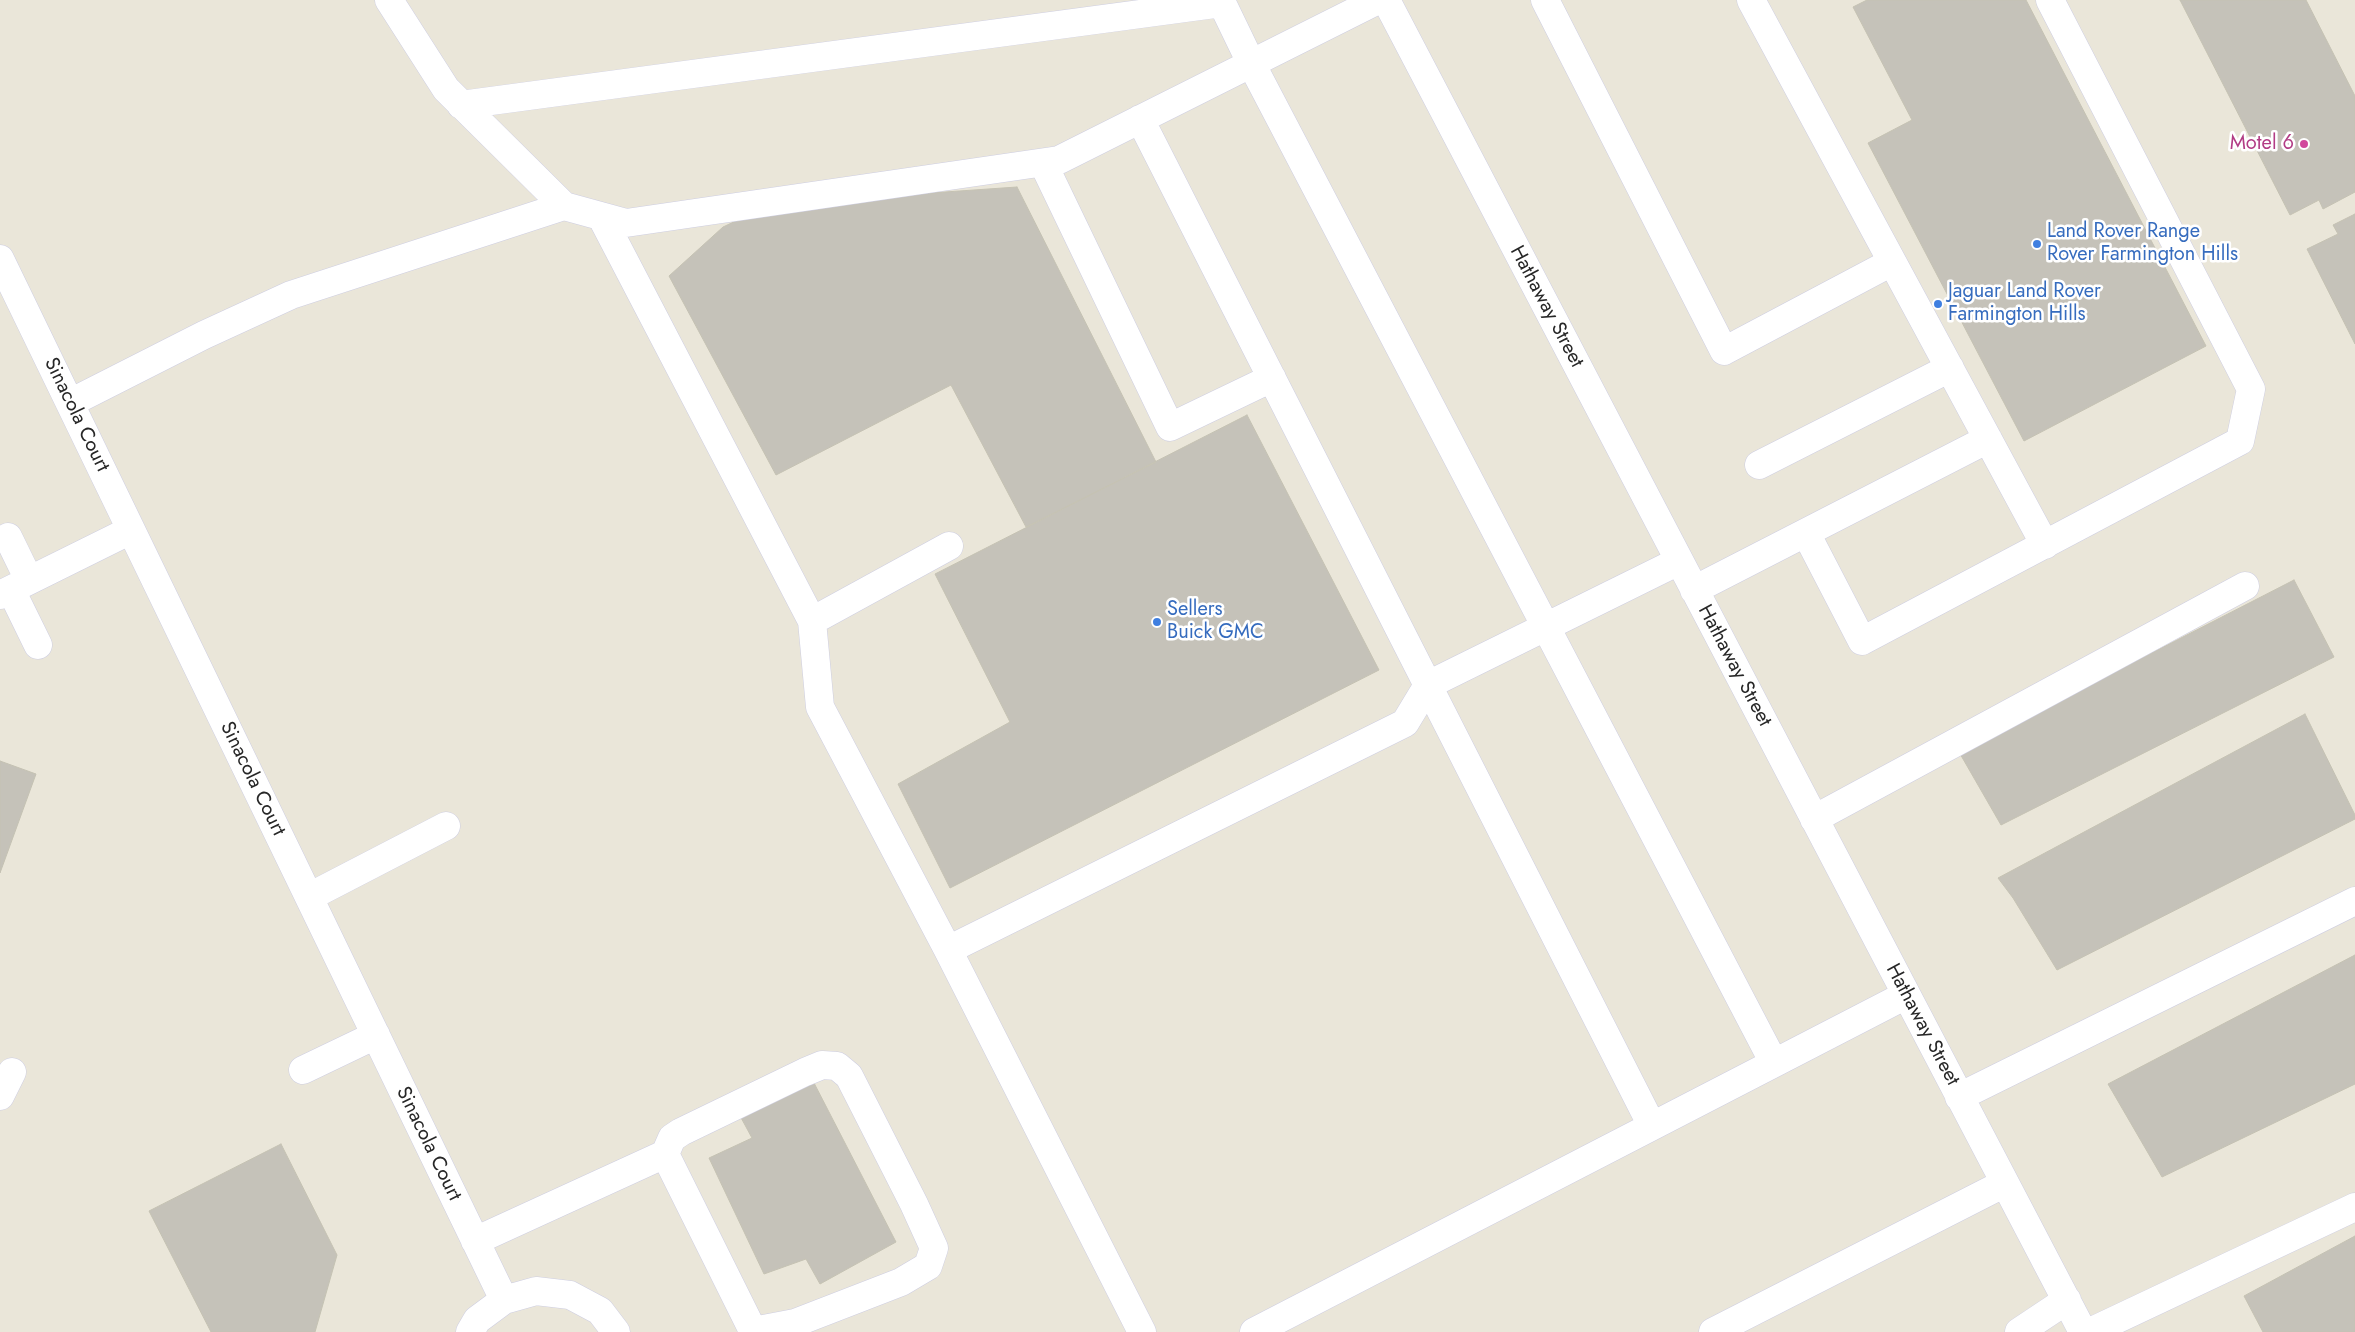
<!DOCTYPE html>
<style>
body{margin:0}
canvas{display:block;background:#eae6d9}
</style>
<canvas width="2355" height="1332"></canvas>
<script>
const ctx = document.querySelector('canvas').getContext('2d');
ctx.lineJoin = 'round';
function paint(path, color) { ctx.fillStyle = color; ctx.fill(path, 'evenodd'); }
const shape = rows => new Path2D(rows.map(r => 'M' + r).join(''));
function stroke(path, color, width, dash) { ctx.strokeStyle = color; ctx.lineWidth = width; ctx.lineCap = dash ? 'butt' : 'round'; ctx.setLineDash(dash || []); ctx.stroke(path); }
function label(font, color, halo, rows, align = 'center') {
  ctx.font = font + ' Jost,sans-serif'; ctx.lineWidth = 5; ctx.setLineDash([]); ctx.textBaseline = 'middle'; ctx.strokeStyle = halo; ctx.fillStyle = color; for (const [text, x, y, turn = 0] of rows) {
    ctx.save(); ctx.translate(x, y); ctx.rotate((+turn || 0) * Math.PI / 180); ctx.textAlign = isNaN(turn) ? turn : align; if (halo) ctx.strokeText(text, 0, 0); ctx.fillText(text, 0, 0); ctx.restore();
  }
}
const building = shape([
 [1867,0,2026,0,2206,346,2024,441,1868,143,1912,120,1853,7,1867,0],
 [2180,0,2306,0,2355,96,2355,192,2323,209,2319,200,2290,215,2180,0],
 [1017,187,1156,462,1026,527,951,385,776,475,669,276,723,227,772,204,1017,187],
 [2355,214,2355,344,2307,249,2338,234,2333,225,2355,214],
 [1247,415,1379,670,950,888,898,784,1010,722,935,574,1247,415],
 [2294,580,2334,657,2001,825,1959,752,2294,580],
 [2305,714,2355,815,2355,819,2057,970,2013,898,1998,878,2305,714],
 [0,761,36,774,0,873,0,761],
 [2355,955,2355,1084,2162,1177,2108,1084,2355,955],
 [813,1081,896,1242,820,1284,806,1259,764,1274,709,1158,752,1138,739,1114,813,1081],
 [281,1144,337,1255,315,1332,211,1332,149,1211,281,1144],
 [2355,1236,2355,1332,2263,1332,2244,1296,2355,1236]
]);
paint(building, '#c5c2b9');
stroke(building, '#c5c2b3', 1);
const minor = shape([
 [389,0,446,89,564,206,626,223,1059,160,1378,0],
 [1386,0,2083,1332],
 [1545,0,1724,351,1892,262],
 [1751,0,2045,545],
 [461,105,1222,3,1251,63,1774,1063],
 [1140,119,1652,1126],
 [1043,163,1170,427,1272,378],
 [601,216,812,621,820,707,948,950,1142,1332],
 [0,259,504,1300],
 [70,403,204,335,291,295,564,206],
 [1759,465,1950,368],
 [1806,533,1862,641,2240,441,2251,389,2050,0],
 [8,537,29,580],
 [11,590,38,645],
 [1694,590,1988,439],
 [0,595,131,530],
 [812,621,949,546],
 [1814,819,2245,586],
 [309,897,446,826],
 [948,950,1405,723,1428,685,1679,561],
 [303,1070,376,1035],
 [0,1096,12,1072],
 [1959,1097,2355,901],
 [475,1241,665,1154,753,1331,795,1323,901,1282,928,1266,934,1248,914,1204,849,1076,837,1066,822,1065,805,1072,681,1132,672,1138,665,1154],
 [470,1332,477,1320,504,1300,536,1291,570,1295,600,1311,616,1332],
 [1254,1332,1906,995],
 [1713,1332,2005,1183],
 [2019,1332,2067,1300],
 [2090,1332,2355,1207]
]);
stroke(minor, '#cecee1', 29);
stroke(minor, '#fff', 28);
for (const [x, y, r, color] of [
 [2304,144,5,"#d1479c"],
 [2037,244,5,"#3f7fe0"],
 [1938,304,5,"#3f7fe0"],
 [1157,622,5,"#3f7fe0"]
]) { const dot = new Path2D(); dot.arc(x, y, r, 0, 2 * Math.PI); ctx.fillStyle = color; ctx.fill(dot); stroke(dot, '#fff', 2); }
label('20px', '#b23c85', '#fff', [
 ["Motel 6",2294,144]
], 'right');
label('20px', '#366cbe', '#fff', [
 ["Land Rover Range",2047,232],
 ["Rover Farmington Hills",2047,255],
 ["Jaguar Land Rover",1948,292],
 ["Farmington Hills",1948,315],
 ["Sellers",1167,610],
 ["Buick GMC",1167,633]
], 'left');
label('20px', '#272727', '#fff', [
 ["Hathaway Street",1546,307,62],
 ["Sinacola Court",76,415,64],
 ["Hathaway Street",1734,666,62],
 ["Sinacola Court",252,779,64],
 ["Hathaway Street",1922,1025,62],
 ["Sinacola Court",428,1144,64]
]);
</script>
